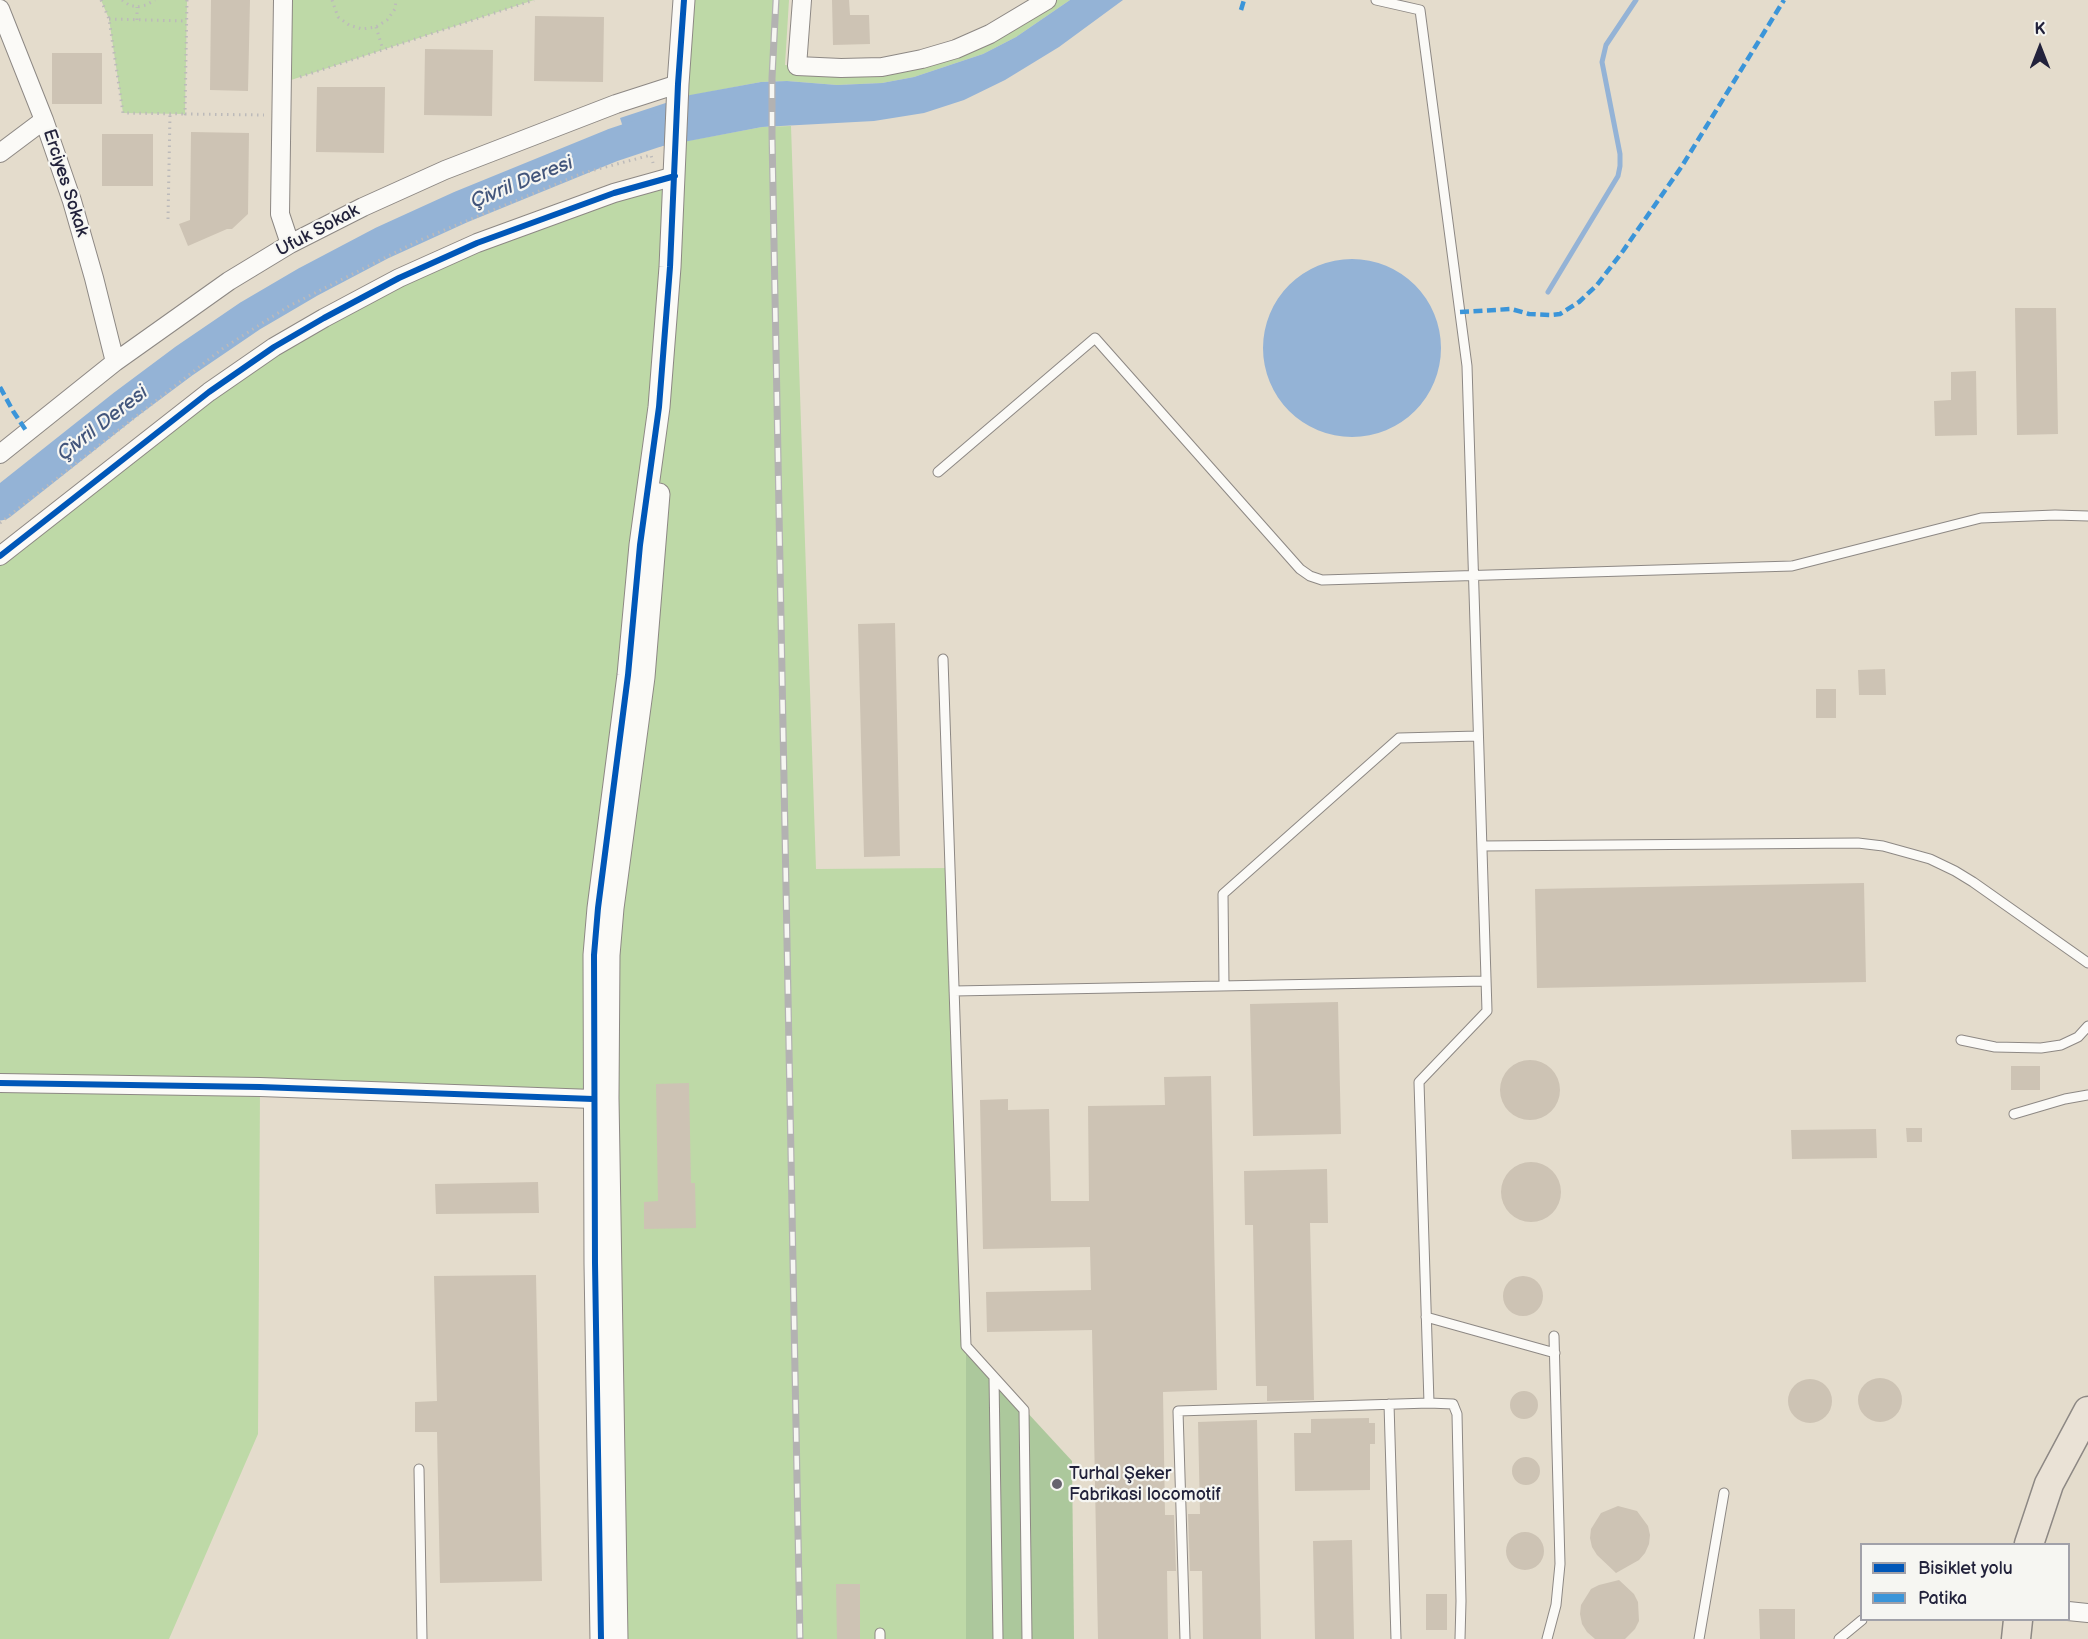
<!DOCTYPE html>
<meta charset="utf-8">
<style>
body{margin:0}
#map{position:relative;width:2088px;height:1639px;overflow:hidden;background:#e4dccc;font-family:"Balsamiq Sans",sans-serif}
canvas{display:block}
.legend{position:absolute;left:1860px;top:1543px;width:210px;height:78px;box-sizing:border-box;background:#f6f6f2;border:2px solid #a1a1a9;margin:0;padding:8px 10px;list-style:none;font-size:18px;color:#22223b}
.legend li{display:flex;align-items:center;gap:12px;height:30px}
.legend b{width:30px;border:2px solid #a1a1a9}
.north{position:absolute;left:2010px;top:18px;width:60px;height:60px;-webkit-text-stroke:4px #f6f6f2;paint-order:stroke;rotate:0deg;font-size:16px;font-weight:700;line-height:24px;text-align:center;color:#22223b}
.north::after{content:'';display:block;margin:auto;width:21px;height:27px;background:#22223b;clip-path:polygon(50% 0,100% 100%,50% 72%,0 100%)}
</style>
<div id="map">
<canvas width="2088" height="1639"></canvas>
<ul class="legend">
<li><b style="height:8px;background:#0057b8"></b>Bisiklet yolu</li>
<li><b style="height:8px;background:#3b95d9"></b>Patika</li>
</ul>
<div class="north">K</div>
</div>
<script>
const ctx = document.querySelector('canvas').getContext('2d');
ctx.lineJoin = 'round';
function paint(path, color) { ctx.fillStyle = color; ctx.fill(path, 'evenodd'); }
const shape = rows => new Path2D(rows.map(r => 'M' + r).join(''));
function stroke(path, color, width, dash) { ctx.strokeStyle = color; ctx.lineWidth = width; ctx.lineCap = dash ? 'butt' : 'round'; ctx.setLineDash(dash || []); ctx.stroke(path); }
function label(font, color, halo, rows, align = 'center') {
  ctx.font = font + ' "Balsamiq Sans",sans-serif'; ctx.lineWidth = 4.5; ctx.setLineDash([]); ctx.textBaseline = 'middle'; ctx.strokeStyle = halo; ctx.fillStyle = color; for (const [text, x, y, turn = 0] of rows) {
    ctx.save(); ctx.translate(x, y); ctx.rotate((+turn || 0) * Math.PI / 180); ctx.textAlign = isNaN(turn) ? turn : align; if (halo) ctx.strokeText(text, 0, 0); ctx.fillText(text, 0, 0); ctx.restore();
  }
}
paint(shape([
 [101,0,187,0,185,114,123,113,109,19],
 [283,0,534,0,282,83],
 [684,0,789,0,785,65,841,68,922,59,1047,0,1070,0,1016,37,983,54,914,77,882,83,837,85,787,81,761,82,677,98],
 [791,126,816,869,950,868,966,1346,966,1639,617,1639,608,1098,260,1088,258,1434,169,1639,0,1639,0,556,156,432,399,278,675,176,676,143,762,127]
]), '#bed9a7');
paint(shape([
 [966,1346,1072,1461,1074,1639,966,1639]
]), '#acc89c');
paint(shape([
 [1070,0,1123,0,1059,47,1005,80,964,100,924,113,874,121,762,127,631,152,620,118,690,95,761,82,787,81,837,85,882,83,914,77,983,54,1016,37],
 '1263 348a89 89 0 1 1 178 0a89 89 0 1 1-178 0Z'
]), '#94b3d6');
stroke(shape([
 [1548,292,1618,176,1620,166,1620,154,1602,62,1606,45,1636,0]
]), '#94b3d6', 5);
stroke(shape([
 [0,504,125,405,184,361,250,316,308,282,382,243,461,207,613,145,670,126]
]), '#94b3d6', 33);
paint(shape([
 [211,0,250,0,248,91,210,90],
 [832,0,849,0,850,15,869,15,870,44,833,45],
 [535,16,604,17,603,82,534,81],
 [425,49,493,50,492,116,424,115],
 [52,53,102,53,102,104,52,104],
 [317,87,385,87,384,153,316,152],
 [191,132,249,133,248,214,232,229,227,229,188,246,179,224,190,220],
 [102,134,153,134,153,186,102,186],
 [2015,308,2056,308,2058,434,2017,435],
 [1976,371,1977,435,1935,436,1934,401,1951,400,1951,372],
 [895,623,900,856,864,857,858,624],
 [1885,669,1886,695,1859,695,1858,670],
 [1816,689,1836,689,1836,718,1816,718],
 [1864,883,1866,982,1537,988,1535,889],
 [1338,1002,1341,1134,1253,1136,1250,1004],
 '1500 1090a30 30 0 1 1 60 0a30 30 0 1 1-60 0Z',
 [2011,1066,2040,1066,2040,1090,2011,1090],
 [1211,1076,1217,1390,1163,1392,1165,1515,1174,1515,1176,1571,1167,1571,1168,1639,1098,1639,1092,1330,987,1332,986,1292,1091,1290,1090,1247,983,1249,980,1100,1008,1099,1008,1110,1049,1109,1051,1201,1089,1201,1088,1106,1165,1105,1164,1077],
 [689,1083,691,1183,695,1183,696,1228,644,1229,644,1202,658,1201,656,1084],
 [1906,1128,1922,1128,1922,1142,1907,1142],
 [1876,1129,1877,1158,1792,1159,1791,1130],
 '1501 1192a30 30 0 1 1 60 0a30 30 0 1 1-60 0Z',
 [1327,1169,1328,1223,1310,1223,1314,1400,1267,1401,1267,1386,1256,1386,1253,1225,1245,1225,1244,1171],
 [538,1182,539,1213,436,1214,435,1184],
 [536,1275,542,1581,440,1583,437,1432,415,1432,415,1402,437,1401,434,1276],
 '1503 1296a20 20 0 1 1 40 0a20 20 0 1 1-40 0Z',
 '1858 1400a22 22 0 1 1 44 0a22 22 0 1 1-44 0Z',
 '1788 1401a22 22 0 1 1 44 0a22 22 0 1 1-44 0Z',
 '1510 1405a14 14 0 1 1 28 0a14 14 0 1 1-28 0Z',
 [1369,1418,1369,1423,1375,1423,1375,1444,1370,1444,1370,1490,1295,1491,1294,1433,1311,1433,1311,1419],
 [1257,1420,1261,1639,1203,1639,1202,1571,1190,1571,1188,1514,1200,1514,1198,1422],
 '1512 1471a14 14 0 1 1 28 0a14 14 0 1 1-28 0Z',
 [1618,1506,1637,1511,1648,1526,1650,1535,1649,1544,1645,1553,1639,1560,1616,1573,1597,1555,1592,1547,1590,1538,1591,1529,1601,1513],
 '1506 1551a19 19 0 1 1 38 0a19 19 0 1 1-38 0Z',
 [1352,1540,1354,1639,1315,1639,1313,1541],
 [1619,1580,1634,1594,1638,1602,1639,1621,1635,1629,1625,1639,1595,1639,1587,1632,1582,1624,1580,1614,1581,1605,1591,1589,1599,1585],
 [836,1584,860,1584,860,1639,837,1639],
 [1426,1594,1447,1594,1447,1630,1426,1630],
 [1759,1609,1795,1609,1795,1639,1760,1639]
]), '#cdc3b4');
const service = shape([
 [938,472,1095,338,1300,569,1310,576,1322,580,1792,566,1981,518,2055,515,2088,516],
 [943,659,966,1346,1024,1410,1027,1639],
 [1482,846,1858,843,1883,846,1930,859,1955,871,1973,882,2088,963],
 [1224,986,1223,894,1399,738,1478,736],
 [954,991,1486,981],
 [1961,1040,1995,1047,2041,1048,2061,1045,2078,1037,2088,1026],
 [2014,1114,2065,1099,2088,1095],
 [1426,1317,1555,1353],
 [994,1377,998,1639],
 [1429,1403,1453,1404,1457,1414,1461,1601,1460,1639],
 [1389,1404,1396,1639],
 [419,1469,422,1639],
 [880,1633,880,1639],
 [1185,1639,1178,1411,1429,1403,1419,1082,1487,1011,1467,366,1420,10,1376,0],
 [1547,1639,1556,1605,1560,1564,1554,1336],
 [1699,1639,1724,1493],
 [1839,1639,1862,1620]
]);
const minor = shape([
 [283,0,280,214,290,244],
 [802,0,797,66,841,68,882,67,922,59,956,49,990,34,1047,0],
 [0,9,44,120,72,201,94,278,115,362],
 [0,153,44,120],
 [0,454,115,362,229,281,290,244,363,207,445,170,616,104,678,84],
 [0,556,209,392,274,347,324,318,399,278,477,243,614,193,675,176],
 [0,1083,260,1087,593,1099],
 [2068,1611,2088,1613]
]);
const tertiary = shape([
 [601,1639,595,1263,594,955,598,908,628,675,640,545,659,407,670,267,678,84,684,0],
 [617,1639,608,1098,609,955,613,908,644,677,659,494]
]);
const trunk = shape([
 [2029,1544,2049,1484,2088,1411],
 [2016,1639,2018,1620]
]);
stroke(service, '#8d8884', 11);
stroke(minor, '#8d8884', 20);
stroke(tertiary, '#8d8884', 23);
stroke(trunk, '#8d8884', 31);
stroke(shape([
 [101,0,109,19,123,113,185,114],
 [122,0,129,5,137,7,146,5,155,0],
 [187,0,185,114,264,115],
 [332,0,338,17,349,25,362,29,376,27,387,20,395,9,396,0],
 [109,19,186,21],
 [137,20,137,7],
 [376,27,383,50],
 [300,77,534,0],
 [168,219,170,114],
 [0,523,222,349,289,306,420,240,583,173,651,155,653,163]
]), '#bcbaba', 3, [1.5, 4.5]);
stroke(service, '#fbfaf7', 9);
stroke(minor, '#fbfaf7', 18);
stroke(tertiary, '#fbfaf7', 21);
stroke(trunk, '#eae2d6', 28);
const rail = shape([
 [776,0,772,78,772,135,800,1639]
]);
stroke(rail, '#b3b2b2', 7);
stroke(rail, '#f6f6f2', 4.5, [14]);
stroke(shape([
 [1241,10,1244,0],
 [1460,312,1511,309,1529,314,1551,315,1560,314,1579,302,1597,285,1623,251,1682,166,1784,0],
 [0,387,13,411,27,432]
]), '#3b95d9', 4.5, [9, 4.5]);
stroke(shape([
 [0,556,209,392,274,347,324,318,399,278,477,243,614,193,675,176],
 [0,1083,260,1087,593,1099],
 [601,1639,595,1263,594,955,598,908,628,675,640,545,659,407,670,267,678,84,684,0]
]), '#0057b8', 6);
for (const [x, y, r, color] of [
 [1057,1484,6,"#66636e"]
]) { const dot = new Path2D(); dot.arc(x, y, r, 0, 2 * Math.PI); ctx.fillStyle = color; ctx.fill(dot); stroke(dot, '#f6f6f2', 2); }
label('18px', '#22223b', '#f6f6f2', [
 ["Erciyes Sokak",65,183,72],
 ["Ufuk Sokak",318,231,-28]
]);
label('18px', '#22223b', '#f6f6f2', [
 ["Turhal Şeker",1069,1474],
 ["Fabrikasi locomotif",1069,1495]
], 'left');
label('italic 20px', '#42557b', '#f6f6f2', [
 ["Çivril Deresi",522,183,-22],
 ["Çivril Deresi",103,424,-38]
]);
</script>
